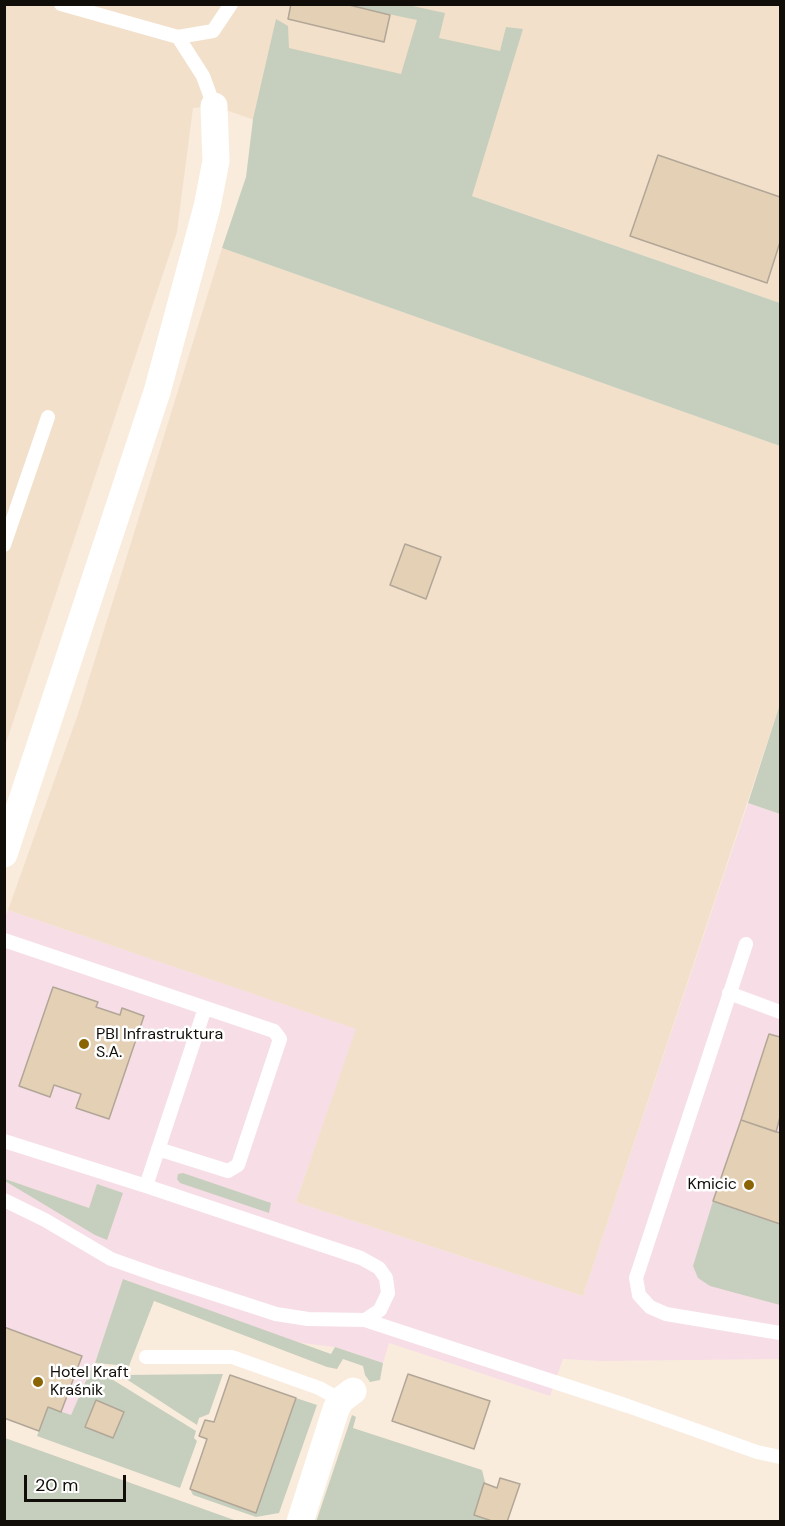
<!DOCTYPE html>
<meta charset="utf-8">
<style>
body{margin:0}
#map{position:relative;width:785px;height:1526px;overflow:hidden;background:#faecdd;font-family:"DM Sans",sans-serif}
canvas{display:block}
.frame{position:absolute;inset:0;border:6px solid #110d08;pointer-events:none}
.scale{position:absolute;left:24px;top:1475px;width:102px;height:27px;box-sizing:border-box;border:3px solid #110d08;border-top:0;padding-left:8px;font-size:18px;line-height:21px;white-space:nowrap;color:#110d08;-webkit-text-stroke:4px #fff;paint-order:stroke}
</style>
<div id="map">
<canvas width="785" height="1526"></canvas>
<div class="frame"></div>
<div class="scale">20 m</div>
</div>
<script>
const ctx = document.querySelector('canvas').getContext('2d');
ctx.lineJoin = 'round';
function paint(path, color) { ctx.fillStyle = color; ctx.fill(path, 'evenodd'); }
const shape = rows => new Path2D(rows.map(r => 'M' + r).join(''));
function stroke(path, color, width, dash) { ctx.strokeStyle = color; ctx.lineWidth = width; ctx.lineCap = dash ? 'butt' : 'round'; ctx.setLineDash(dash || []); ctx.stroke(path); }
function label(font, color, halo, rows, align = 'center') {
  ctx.font = font + ' "DM Sans",sans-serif'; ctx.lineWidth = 5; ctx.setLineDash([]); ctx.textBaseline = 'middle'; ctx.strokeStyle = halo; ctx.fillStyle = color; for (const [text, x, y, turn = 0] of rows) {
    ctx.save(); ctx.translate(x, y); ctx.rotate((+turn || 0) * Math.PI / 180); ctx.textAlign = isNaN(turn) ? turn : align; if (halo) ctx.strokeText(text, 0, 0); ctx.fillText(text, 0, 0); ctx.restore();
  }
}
paint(shape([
 [748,803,780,814,780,1359,601,1361,563,1359,550,1396,389,1343,383,1363,335,1347,293,1342,124,1279,95,1363,71,1415,48,1407,39,1431,5,1418,4,919,8,910,357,1029,296,1202,583,1296]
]), '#f7dde6');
paint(shape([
 [5,5,780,5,780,303,214,106,193,108,177,232,5,746],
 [222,248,780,446,780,704,583,1296,296,1202,356,1029,8,910,78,714]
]), '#f2e0ca');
paint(shape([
 [345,5,408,5,445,13,439,38,500,51,506,27,523,29,472,196,780,303,780,446,222,248,246,177,253,119,276,19,288,26,289,48,401,74,417,20],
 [780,704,780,814,748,803],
 [183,1173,271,1203,269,1213,180,1183,177,1179,178,1174],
 [5,1179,89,1208,97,1184,123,1193,107,1240,95,1235,5,1181],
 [713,1201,780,1224,780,1305,710,1286,698,1278,693,1266],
 [123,1279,331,1354,335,1347,383,1363,380,1380,370,1382,365,1375,363,1366,343,1359,337,1369,327,1367,154,1301,129,1366,95,1363],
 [92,1367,196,1431,194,1438,197,1441,180,1488,37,1436,48,1407,71,1415],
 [223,1374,209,1414,199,1418,197,1425,120,1375],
 [296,1398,317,1405,279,1513,256,1517,193,1495,190,1489,256,1512],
 [352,1415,356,1417,353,1428,482,1470,495,1522,316,1522],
 [4,1438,5,1438,237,1521,5,1521]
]), '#c6cfbd');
const building = shape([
 [291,4,345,4,390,15,384,42,288,19,291,4],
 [658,155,780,197,780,242,767,283,630,236,658,155],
 [405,544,441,557,426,599,390,585,405,544],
 [53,987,98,1002,96,1007,120,1015,122,1008,144,1016,109,1119,76,1108,81,1094,54,1085,50,1097,19,1086,53,987],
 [769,1034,780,1037,780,1117,776,1132,741,1120,769,1034],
 [741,1120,780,1133,780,1224,713,1201,741,1120],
 [4,1327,82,1356,61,1412,48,1407,39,1431,4,1418,4,1327],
 [408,1374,490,1401,474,1449,392,1421,408,1374],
 [230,1375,296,1398,256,1513,190,1489,207,1439,199,1436,205,1420,214,1422,230,1375],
 [96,1400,124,1412,113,1438,85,1427,96,1400],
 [500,1478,520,1484,507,1522,495,1522,474,1515,484,1483,497,1488,500,1478]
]);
paint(building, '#e4d1b5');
stroke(building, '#b1a697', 1.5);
stroke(shape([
 [61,4,178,37,213,31,231,4],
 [178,37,203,76,214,106],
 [4,545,48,417],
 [4,940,274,1031,280,1039,238,1165,228,1171,158,1149],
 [746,944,636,1278,639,1295,650,1307,666,1314,780,1333],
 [729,993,780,1012],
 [4,1141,146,1186,361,1258,379,1268,386,1278,388,1293,380,1310,365,1320],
 [146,1186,205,1008],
 [4,1200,45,1220,111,1259,159,1276,276,1314,308,1319,365,1320,628,1406,757,1452,780,1457],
 [146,1357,232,1357,319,1388,341,1400]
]), '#fff', 14);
stroke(shape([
 [4,854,157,392,207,207,216,161,214,106],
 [300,1522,336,1409,341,1400,353,1391]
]), '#fff', 27);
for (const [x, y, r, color] of [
 [84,1044,6,"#8b6404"],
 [749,1185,6,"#8b6404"],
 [38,1382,6,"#8b6404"]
]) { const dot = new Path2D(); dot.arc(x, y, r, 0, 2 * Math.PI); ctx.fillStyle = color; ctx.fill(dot); stroke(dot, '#fff', 2); }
label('16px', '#110d08', '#fff', [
 ["PBI Infrastruktura",96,1035],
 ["S.A.",96,1053],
 ["Kmicic",737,1185,"right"],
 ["Hotel Kraft",50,1373],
 ["Kraśnik",50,1391]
], 'left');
</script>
